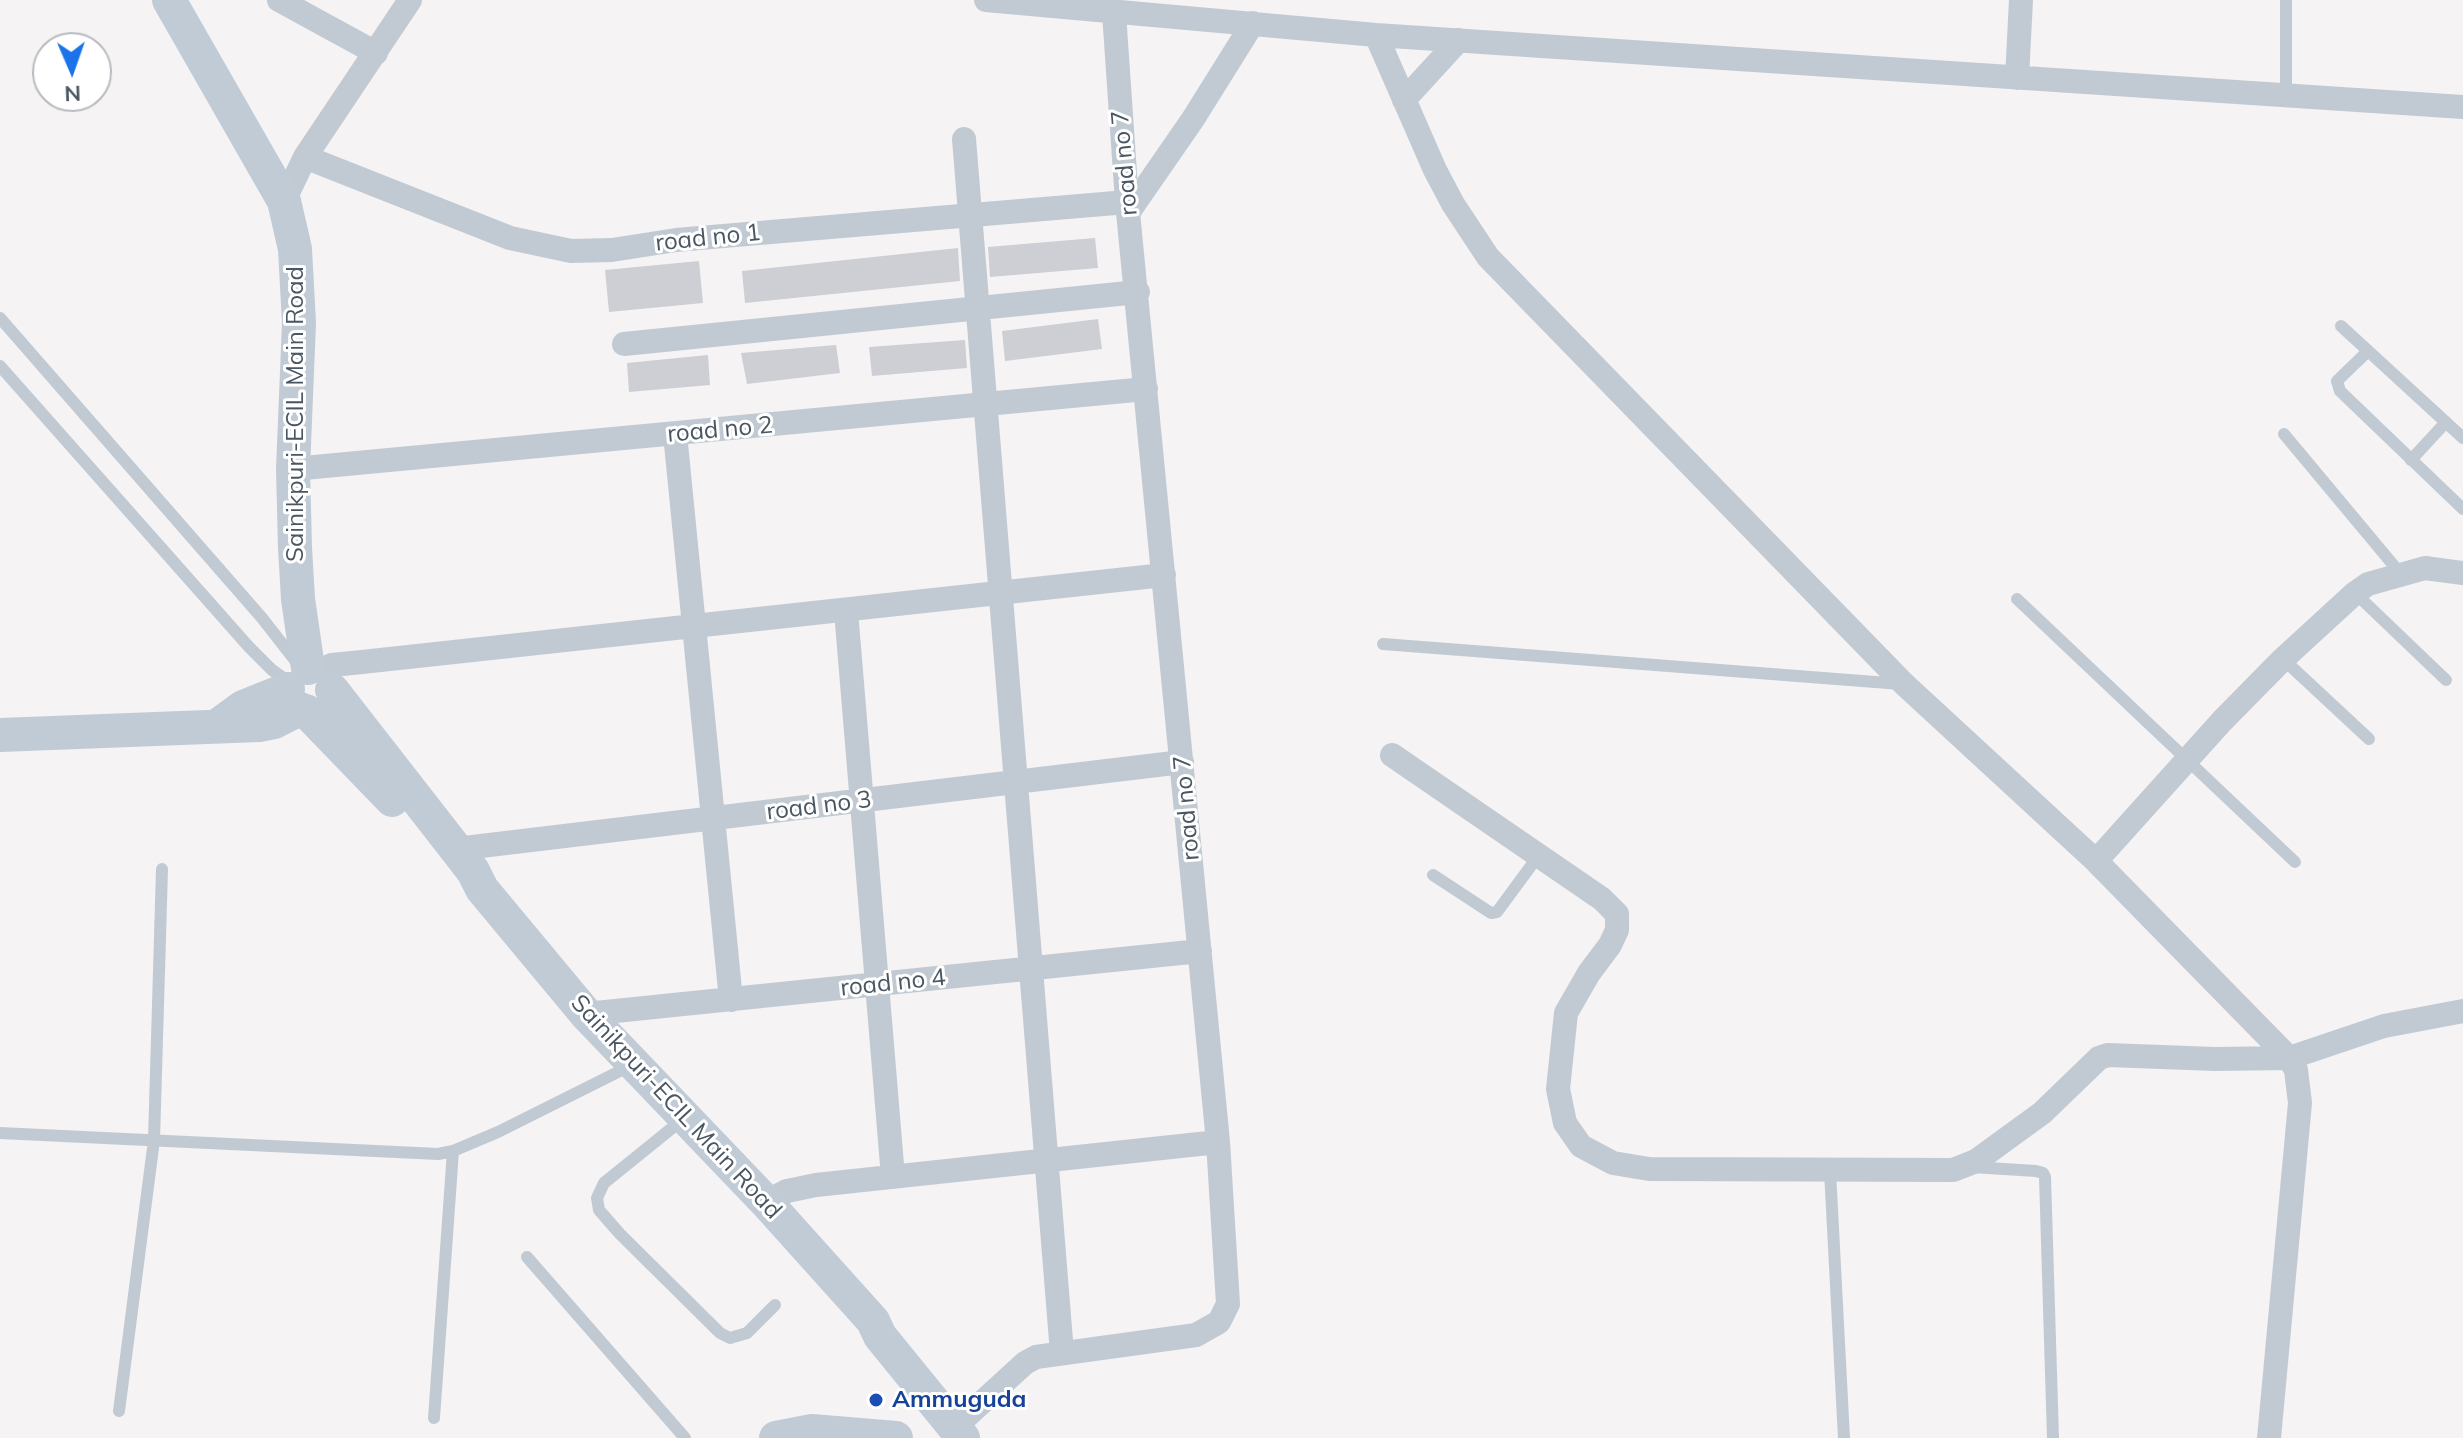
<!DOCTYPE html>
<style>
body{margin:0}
#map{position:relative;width:2463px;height:1438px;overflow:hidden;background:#f5f3f3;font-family:Mulish,sans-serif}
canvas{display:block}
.north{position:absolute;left:32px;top:32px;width:80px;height:80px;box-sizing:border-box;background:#fff;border:2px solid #b7bbc0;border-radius:50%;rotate:178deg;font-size:22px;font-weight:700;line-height:32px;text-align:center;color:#4a5661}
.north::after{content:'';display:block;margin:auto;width:28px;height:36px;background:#1a73e8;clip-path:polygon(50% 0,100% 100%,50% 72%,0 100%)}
</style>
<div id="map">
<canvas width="2463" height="1438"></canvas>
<div class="north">N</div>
</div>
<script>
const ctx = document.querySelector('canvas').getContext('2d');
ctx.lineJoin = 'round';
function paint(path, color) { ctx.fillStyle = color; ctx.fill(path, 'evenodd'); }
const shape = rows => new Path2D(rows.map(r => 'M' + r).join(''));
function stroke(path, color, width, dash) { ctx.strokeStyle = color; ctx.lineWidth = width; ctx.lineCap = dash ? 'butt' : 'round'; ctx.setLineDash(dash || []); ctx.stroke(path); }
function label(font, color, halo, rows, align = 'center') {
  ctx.font = font + ' Mulish,sans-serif'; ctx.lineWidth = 6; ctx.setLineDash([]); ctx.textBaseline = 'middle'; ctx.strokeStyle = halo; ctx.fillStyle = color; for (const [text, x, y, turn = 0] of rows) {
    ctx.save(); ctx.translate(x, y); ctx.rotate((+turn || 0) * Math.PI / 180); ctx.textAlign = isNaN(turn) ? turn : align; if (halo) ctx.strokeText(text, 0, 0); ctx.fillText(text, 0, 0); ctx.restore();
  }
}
paint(shape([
 [1095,238,1098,268,990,277,988,247],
 [958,248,960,281,745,303,742,271],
 [699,261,703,303,609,312,605,270],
 [1098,319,1102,349,1005,361,1002,331],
 [965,340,967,368,872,376,869,347],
 [836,345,840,373,747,384,741,353],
 [708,355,710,385,629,392,627,363]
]), '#cdcfd5');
stroke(shape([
 [2286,0,2286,95],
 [0,318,262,618,298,664],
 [2341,326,2463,438],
 [2368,351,2337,381,2340,391,2463,509],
 [0,366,249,647,272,670,289,682],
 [2284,434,2400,573],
 [2411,460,2446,422],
 [2355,593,2446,680],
 [2017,599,2295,862],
 [1383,644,1901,684],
 [2283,659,2369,739],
 [1433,875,1491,913,1497,912,1539,855],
 [682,1120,604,1183,597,1198,599,1210,620,1234,720,1333,730,1338,747,1333,775,1305],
 [0,1133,438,1154,453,1151,498,1132,630,1066],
 [1972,1167,2036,1171,2043,1173,2045,1177,2053,1438],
 [1830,1171,1844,1438],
 [527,1257,685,1438],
 [119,1411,154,1140,162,869],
 [434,1418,453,1151]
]), '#c1cad2', 12);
stroke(shape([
 [279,0,376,53],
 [986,0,1376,35,2463,107],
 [1376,35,1435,170,1453,204,1488,257,1904,684,2096,861,2289,1058,2296,1070,2300,1103,2269,1438],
 [2017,78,2021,0],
 [1404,100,1459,40],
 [964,139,1062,1353],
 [305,157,510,238,571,251,612,250,676,240,1127,202],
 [284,201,305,157,410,0],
 [1128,213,1193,119,1253,23],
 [624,344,1138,292],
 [675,434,731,1000],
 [293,469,1146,389],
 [846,611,893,1177],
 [320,670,332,665,362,662,1164,575],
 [1392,755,1602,899,1617,914,1617,930,1610,945,1589,973,1566,1013,1558,1089,1565,1123,1581,1146,1613,1163,1649,1169,1953,1170,1976,1161,2042,1113,2099,1058,2108,1055,2215,1059,2289,1058,2384,1026,2463,1011],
 [456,849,1182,762],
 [2096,861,2222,721,2283,659,2355,593,2368,584,2425,568,2463,573],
 [586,1014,1200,951],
 [766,1202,787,1191,816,1185,1218,1142],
 [967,1416,1025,1363,1036,1357,1196,1335,1219,1322,1228,1304,1218,1142,1127,202,1114,13]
]), '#c1cad2', 24);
stroke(shape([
 [169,0,284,201,295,249,299,323,293,469,295,548,298,599,308,668],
 [332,690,473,871,482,889,586,1014,766,1202,873,1321,880,1336,963,1438],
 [306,711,392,800],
 [221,723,243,707,288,689],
 [0,735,259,725,274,722,300,709],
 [776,1438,812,1431,896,1438]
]), '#c1cbd6', 34);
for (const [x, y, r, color] of [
 [876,1400,8,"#1a4fb4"]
]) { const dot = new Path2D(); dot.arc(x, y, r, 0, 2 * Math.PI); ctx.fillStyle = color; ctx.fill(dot); stroke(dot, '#fff', 3); }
label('24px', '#4a5661', '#fff', [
 ["road no 7",1125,163,-95],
 ["road no 1",708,238,-6],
 ["Sainikpuri-ECIL Main Road",296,414,-90],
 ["road no 2",720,430,-5],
 ["road no 3",819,806,-7],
 ["road no 7",1187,808,-95],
 ["road no 4",893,983,-6],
 ["Sainikpuri-ECIL Main Road",676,1107,47]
]);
label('bold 24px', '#164399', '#fff', [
 ["Ammuguda",892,1400]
], 'left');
</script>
